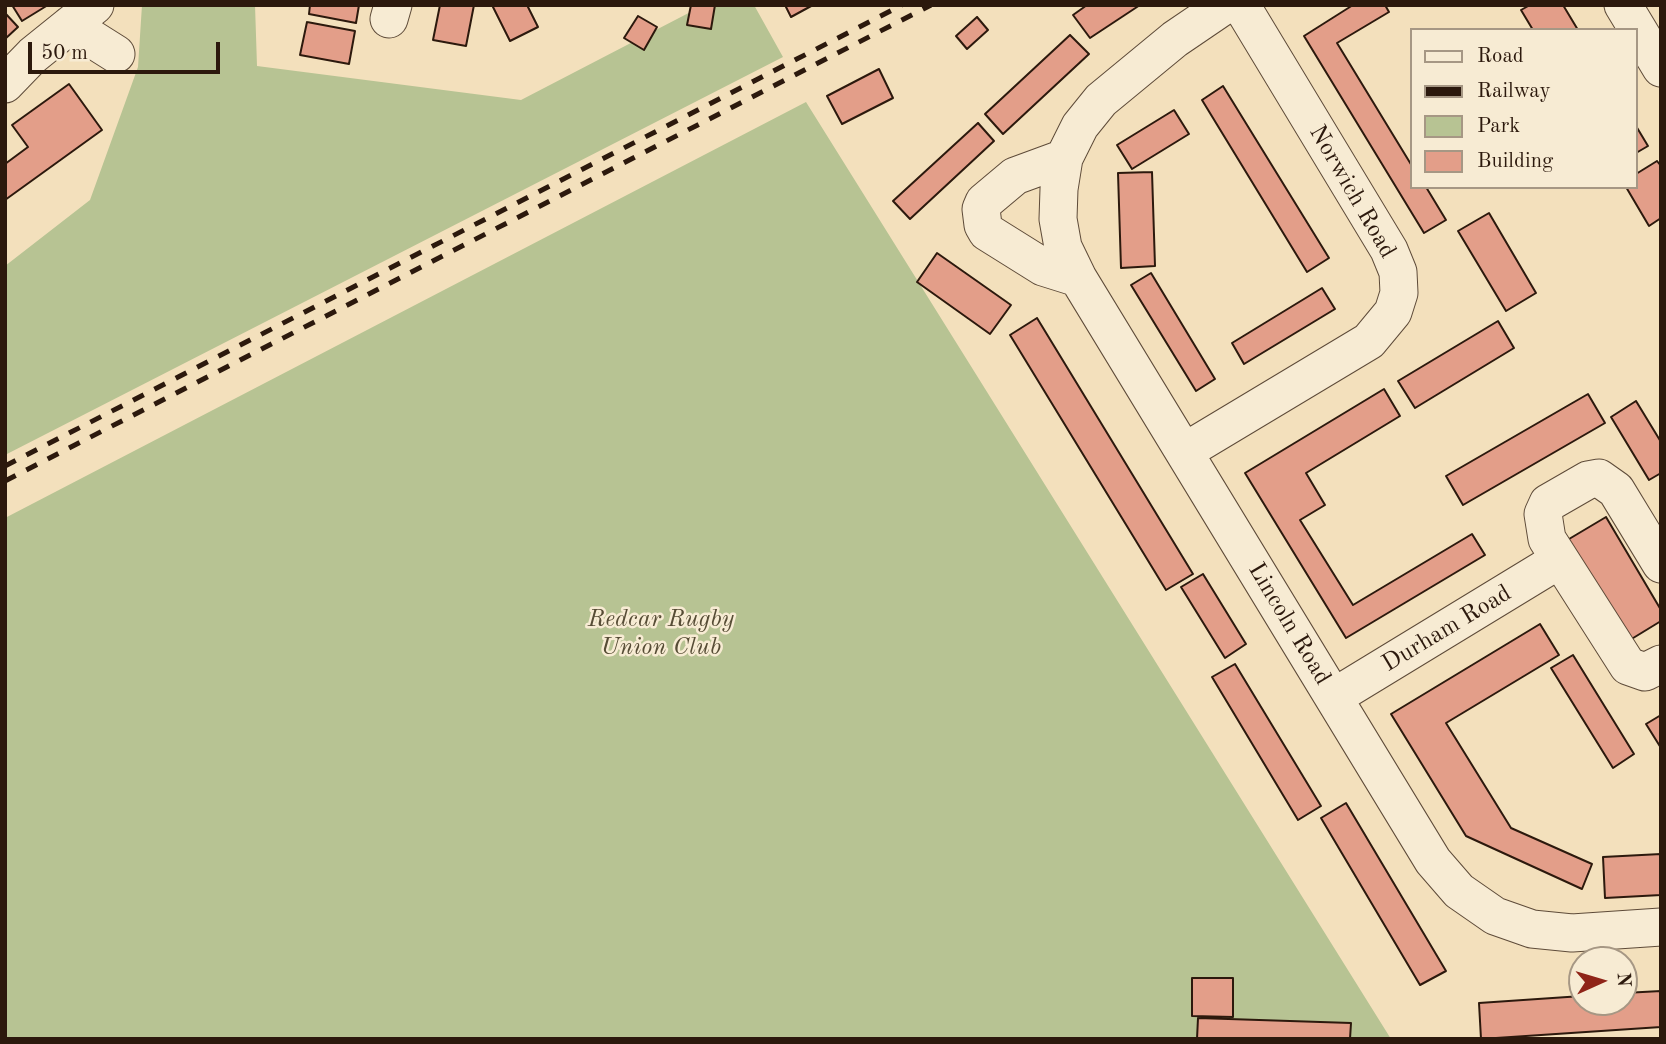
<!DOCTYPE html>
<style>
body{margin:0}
#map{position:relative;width:1666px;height:1044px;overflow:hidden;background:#f3e0bc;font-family:"Old Standard TT",serif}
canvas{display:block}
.frame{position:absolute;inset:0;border:7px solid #2c190d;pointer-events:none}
.legend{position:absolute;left:1410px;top:28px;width:228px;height:161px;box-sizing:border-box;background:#f7ebd3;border:2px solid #a69784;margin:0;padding:9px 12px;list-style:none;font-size:21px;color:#2c190d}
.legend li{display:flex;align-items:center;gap:14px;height:35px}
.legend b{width:35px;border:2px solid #a69784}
.north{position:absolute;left:1568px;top:946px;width:70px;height:70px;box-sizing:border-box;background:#f7ebd3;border:2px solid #a69784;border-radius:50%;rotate:86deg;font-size:19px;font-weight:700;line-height:28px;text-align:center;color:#2c190d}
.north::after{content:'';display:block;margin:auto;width:24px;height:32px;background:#8f2418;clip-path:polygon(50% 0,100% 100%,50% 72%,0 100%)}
.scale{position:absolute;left:28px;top:42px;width:192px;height:32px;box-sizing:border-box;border:4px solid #2c190d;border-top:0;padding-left:9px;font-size:21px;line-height:24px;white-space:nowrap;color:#2c190d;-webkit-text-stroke:5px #f7ebd3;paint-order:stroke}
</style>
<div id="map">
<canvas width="1666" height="1044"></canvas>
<div class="frame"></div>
<ul class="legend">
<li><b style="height:9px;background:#f7ebd3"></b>Road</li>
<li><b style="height:9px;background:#2c190d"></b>Railway</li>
<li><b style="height:19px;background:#b7c393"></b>Park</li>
<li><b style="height:19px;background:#e39e89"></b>Building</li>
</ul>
<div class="north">N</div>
<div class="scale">50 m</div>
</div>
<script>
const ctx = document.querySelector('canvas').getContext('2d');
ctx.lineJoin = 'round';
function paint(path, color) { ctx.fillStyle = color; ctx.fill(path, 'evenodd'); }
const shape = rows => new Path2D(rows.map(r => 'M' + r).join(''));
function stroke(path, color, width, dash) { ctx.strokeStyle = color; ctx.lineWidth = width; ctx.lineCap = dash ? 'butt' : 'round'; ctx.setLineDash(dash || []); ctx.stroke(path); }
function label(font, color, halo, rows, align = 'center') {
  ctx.font = font + ' "Old Standard TT",serif'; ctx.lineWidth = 5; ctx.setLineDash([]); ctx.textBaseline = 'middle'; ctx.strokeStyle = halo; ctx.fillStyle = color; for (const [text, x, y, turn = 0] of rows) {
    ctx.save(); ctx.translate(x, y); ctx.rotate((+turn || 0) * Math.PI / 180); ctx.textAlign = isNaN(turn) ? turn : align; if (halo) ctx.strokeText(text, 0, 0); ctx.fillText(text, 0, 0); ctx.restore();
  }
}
paint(shape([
 [142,5,255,5,257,66,521,100,704,5,754,5,783,57,5,455,5,266,90,200,138,67],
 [806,102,1391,1039,5,1039,5,518]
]), '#b7c393');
const building = shape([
 [12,5,48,5,22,21,12,5],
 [310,5,359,5,356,23,309,14,310,5],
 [440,5,474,5,466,46,433,40,440,5],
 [492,5,527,5,538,27,510,41,492,5],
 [691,5,715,5,711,29,687,25,691,5],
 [785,5,813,5,791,17,785,5],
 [1087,5,1140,5,1090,38,1073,15,1087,5],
 [1353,5,1385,5,1389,12,1337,43,1412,166,1412,187,1426,187,1446,220,1424,233,1304,36,1353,5],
 [1530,5,1563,5,1578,30,1533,30,1521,10,1530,5],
 [5,13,18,27,5,39,5,13],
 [638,16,657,27,644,50,624,38,638,16],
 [977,17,988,30,967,49,956,36,977,17],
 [307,22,355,31,349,64,300,55,307,22],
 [1070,35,1089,54,1003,134,985,114,1070,35],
 [879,69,893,98,842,124,827,96,879,69],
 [69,84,102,130,5,200,5,164,28,147,12,125,69,84],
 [1223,86,1329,258,1307,272,1202,100,1223,86],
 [1174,110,1189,134,1132,169,1117,145,1174,110],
 [978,123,994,141,910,219,893,201,978,123],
 [1636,126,1648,146,1636,153,1636,126],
 [1657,161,1661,166,1661,218,1649,226,1626,187,1636,187,1636,174,1657,161],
 [1152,172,1155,266,1121,268,1118,173,1152,172],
 [1489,213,1536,293,1506,311,1458,231,1489,213],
 [937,253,1011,305,990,334,917,282,937,253],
 [1151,273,1215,379,1196,391,1131,285,1151,273],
 [1322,288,1335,309,1244,364,1232,343,1322,288],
 [1037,318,1193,574,1166,590,1010,335,1037,318],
 [1498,321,1514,348,1415,408,1398,381,1498,321],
 [1384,389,1400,416,1306,473,1325,505,1300,520,1353,605,1472,534,1485,555,1346,638,1245,473,1384,389],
 [1588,394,1605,423,1463,505,1446,476,1588,394],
 [1636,401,1661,442,1661,473,1649,480,1611,417,1636,401],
 [1606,517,1661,610,1661,621,1625,643,1564,542,1606,517],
 [1203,574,1246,644,1225,658,1181,587,1203,574],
 [1540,624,1559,655,1446,723,1511,828,1592,864,1582,889,1466,836,1391,714,1540,624],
 [1573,655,1634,754,1613,768,1551,668,1573,655],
 [1235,664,1321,806,1298,820,1212,677,1235,664],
 [1661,715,1661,748,1646,724,1661,715],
 [1346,803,1446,971,1420,985,1321,818,1346,803],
 [1661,854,1661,895,1605,898,1603,857,1661,854],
 [1192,978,1233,978,1233,1017,1192,1016,1192,978],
 [1661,991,1661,1027,1481,1039,1479,1003,1582,996,1582,1002,1624,1002,1624,993,1661,991],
 [1198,1018,1351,1023,1350,1039,1197,1039,1198,1018]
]);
paint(building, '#e39e89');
stroke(building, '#2c190d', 2);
const minor = shape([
 [1623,5,1661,68],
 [389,19,393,5],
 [70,25,116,54],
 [5,84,33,55,95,5],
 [1064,158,1059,189,1058,219,1063,247,1078,278,1433,861,1459,891,1495,916,1532,929,1572,933,1661,927],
 [1078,278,1043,267,987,232,983,225,981,209,984,202,1015,176,1064,158,1080,126,1101,100,1175,39,1225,5],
 [1184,452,1369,341,1393,312,1399,293,1398,272,1389,250,1241,5],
 [1661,564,1616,490,1599,478,1588,480,1548,503,1543,514,1547,539,1628,666,1645,672,1661,664],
 [1334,697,1559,560]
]);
stroke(minor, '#5e4b39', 39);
stroke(minor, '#f7ebd3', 37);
stroke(shape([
 [5,466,902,5],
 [5,481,931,5]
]), '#2c190d', 5, [12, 12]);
label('24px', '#2c190d', '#f7ebd3', [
 ["Norwich Road",1352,192,60],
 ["Lincoln Road",1289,624,59],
 ["Durham Road",1447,629,-31]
]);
label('italic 24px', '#564c35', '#f7ebd3', [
 ["Redcar Rugby",661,620],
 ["Union Club",661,648]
]);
</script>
